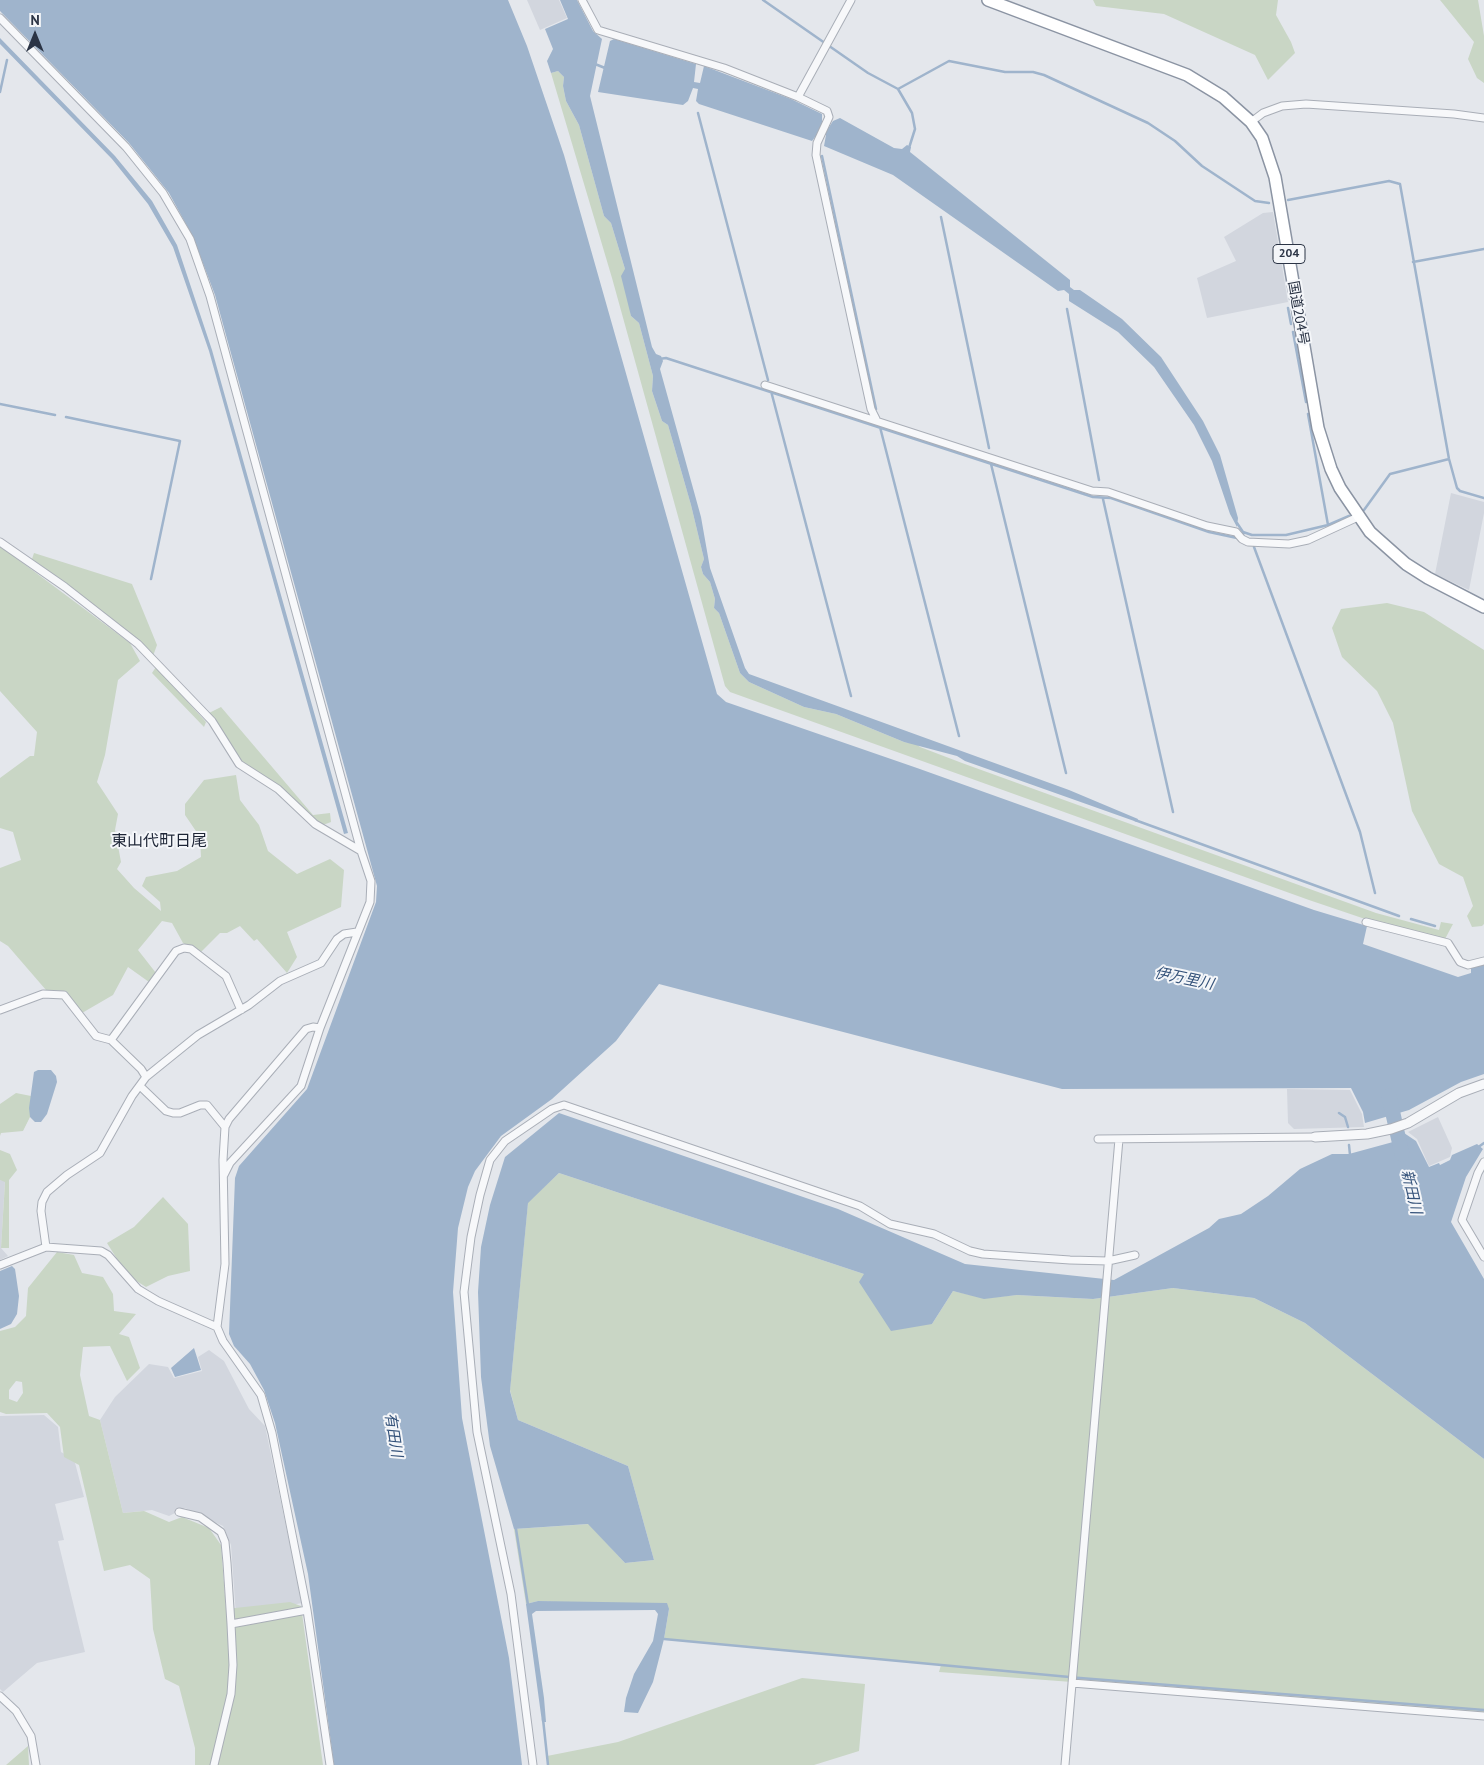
<!DOCTYPE html>
<meta charset="utf-8">
<style>
body{margin:0}
#map{position:relative;width:1484px;height:1765px;overflow:hidden;background:#e4e7ec;font-family:"PT Sans",sans-serif}
canvas{display:block}
.north{position:absolute;left:10px;top:10px;width:50px;height:50px;-webkit-text-stroke:4px #f4f6f9;paint-order:stroke;rotate:0deg;font-size:14px;font-weight:700;line-height:20px;text-align:center;color:#2b3445}
.north::after{content:'';display:block;margin:auto;width:18px;height:22px;background:#2b3445;clip-path:polygon(50% 0,100% 100%,50% 72%,0 100%)}
</style>
<div id="map">
<canvas width="1484" height="1765"></canvas>
<div class="north">N</div>
</div>
<script>
const ctx = document.querySelector('canvas').getContext('2d');
ctx.lineJoin = 'round';
function paint(path, color) { ctx.fillStyle = color; ctx.fill(path, 'evenodd'); }
const shape = rows => new Path2D(rows.map(r => 'M' + r).join(''));
function stroke(path, color, width, dash) { ctx.strokeStyle = color; ctx.lineWidth = width; ctx.lineCap = dash ? 'butt' : 'round'; ctx.setLineDash(dash || []); ctx.stroke(path); }
function label(font, color, halo, rows, align = 'center') {
  ctx.font = font + ' "PT Sans","Noto Sans JP",sans-serif'; ctx.lineWidth = 4; ctx.setLineDash([]); ctx.textBaseline = 'middle'; ctx.strokeStyle = halo; ctx.fillStyle = color; for (const [text, x, y, turn = 0] of rows) {
    ctx.save(); ctx.translate(x, y); ctx.rotate((+turn || 0) * Math.PI / 180); ctx.textAlign = isNaN(turn) ? turn : align; if (halo) ctx.strokeText(text, 0, 0); ctx.fillText(text, 0, 0); ctx.restore();
  }
}
paint(shape([
 [527,0,559,0,567,18,540,30],
 [1273,212,1288,302,1207,318,1197,278,1236,261,1224,237,1263,213],
 [1451,493,1484,502,1484,513,1469,590,1435,574],
 [1287,1089,1350,1090,1362,1114,1364,1127,1294,1129,1288,1123],
 [1438,1117,1452,1148,1450,1157,1429,1166,1417,1139,1408,1132],
 [0,1180,5,1181,1,1248,8,1256,0,1260],
 [209,1350,224,1361,249,1409,265,1426,302,1603,236,1616,231,1545,223,1526,185,1508,169,1516,152,1510,123,1513,100,1420,115,1397,149,1364,168,1367,174,1378,202,1371,198,1357],
 [44,1415,58,1427,61,1452,74,1459,84,1497,55,1504,64,1540,58,1541,85,1652,37,1663,3,1692,0,1689,0,1416]
]), '#d2d6de');
paint(shape([
 [1093,0,1278,0,1276,15,1291,42,1295,53,1268,80,1255,55,1164,14,1096,6],
 [1440,0,1478,0,1484,36,1484,83,1477,78,1468,59,1474,42],
 [558,71,564,77,563,86,566,101,579,125,604,216,611,223,625,269,631,316,639,323,653,376,652,391,662,421,668,425,691,505,704,559,701,567,703,574,710,582,715,599,714,608,719,613,740,673,749,682,804,707,836,714,904,742,917,744,920,747,962,763,1376,913,1439,930,1441,922,1453,924,1445,939,1371,921,1309,900,730,692,725,686,612,278,551,73],
 [0,546,130,643,140,661,118,680,105,755,97,782,118,814,115,830,121,862,117,869,134,888,161,911,160,902,142,886,146,877,177,871,201,857,200,837,185,815,185,804,204,780,236,775,240,800,259,825,268,851,297,874,330,859,344,870,341,907,287,932,297,957,287,973,257,939,254,941,240,926,227,933,220,933,201,952,183,943,172,923,162,921,138,950,156,973,149,982,128,967,113,995,82,1013,66,991,46,990,8,946,0,941,0,868,21,860,13,832,0,828,0,778,30,756,34,756,37,732,0,691],
 [34,553,132,584,157,645,153,656,65,583,32,559],
 [1387,603,1424,612,1484,650,1484,924,1482,926,1472,927,1467,916,1473,906,1463,877,1439,864,1412,811,1393,723,1377,691,1342,657,1332,628,1341,609],
 [156,667,206,722,204,727,152,673],
 [221,707,313,815,330,813,331,822,323,825,313,820,280,788,239,759,216,721,209,713],
 [16,1093,31,1096,30,1117,23,1131,1,1133,0,1136,0,1104],
 [0,1150,10,1154,17,1170,9,1180,9,1248,1,1248,5,1182,0,1180],
 [559,1173,864,1274,932,1324,953,1291,984,1298,1017,1295,1093,1299,1173,1288,1254,1298,1305,1323,1484,1459,1484,1713,939,1672,941,1665,664,1639,669,1609,538,1601,526,1604,514,1529,589,1524,625,1563,654,1560,628,1466,518,1420,510,1390,528,1202],
 [163,1197,188,1224,190,1271,168,1276,146,1287,127,1275,107,1243,134,1227],
 [57,1252,74,1255,82,1273,103,1277,113,1294,114,1311,136,1314,119,1334,129,1337,140,1368,127,1381,110,1346,83,1347,80,1375,89,1416,100,1420,123,1513,144,1511,169,1522,182,1517,209,1528,221,1545,226,1609,290,1602,301,1606,323,1765,195,1765,195,1748,179,1686,165,1679,153,1629,150,1579,130,1565,104,1571,79,1465,64,1457,60,1427,47,1413,6,1414,0,1412,0,1331,15,1327,26,1316,28,1288],
 [16,1381,22,1382,23,1393,17,1402,9,1399,9,1390],
 [802,1678,865,1684,859,1751,814,1765,548,1765,547,1756,618,1742],
 [28,1746,29,1765,6,1765]
]), '#c9d6c5');
paint(shape([
 [0,0,508,0,527,46,564,155,717,694,726,702,917,768,1314,910,1367,926,1363,944,1458,977,1471,973,1471,968,1484,965,1484,1074,1461,1082,1409,1110,1365,1123,1363,1112,1351,1088,1062,1089,659,984,616,1041,552,1099,501,1136,475,1171,468,1187,458,1228,453,1292,462,1418,509,1658,522,1765,334,1765,308,1574,275,1423,264,1390,250,1364,234,1346,229,1334,235,1178,239,1166,307,1089,376,902,377,886,215,295,193,237,169,193,129,143,0,11],
 [560,0,577,0,593,31,602,39,590,96,652,347,656,354,661,356,663,361,660,369,701,517,710,568,745,668,749,674,1069,790,1138,819,1137,822,965,761,957,756,904,742,836,714,804,707,749,682,740,673,719,613,714,608,715,599,710,582,703,574,701,567,704,559,691,505,668,425,662,421,652,391,653,376,639,323,631,316,621,276,625,269,611,223,604,216,579,125,566,101,563,86,564,77,558,71,551,73,547,61,553,49,545,29,568,19],
 [0,38,115,156,152,201,177,245,212,350,348,833,344,834,209,351,173,247,148,204,112,159,0,44],
 [614,39,696,64,694,82,700,83,704,66,791,99,822,114,822,127,827,130,833,121,840,118,894,148,902,149,907,145,911,147,910,152,1070,280,1070,287,1074,290,1080,290,1122,319,1161,357,1203,421,1220,455,1238,518,1237,527,1230,514,1212,461,1194,425,1154,367,1118,332,1069,301,1069,294,1064,290,1058,291,893,175,824,146,826,135,819,132,812,141,699,104,696,101,698,89,693,88,688,101,683,105,598,92,610,41],
 [38,1070,51,1070,56,1076,57,1082,47,1114,41,1122,35,1122,30,1117,29,1108,34,1072],
 [559,1113,838,1209,965,1264,1114,1280,1209,1228,1219,1219,1241,1214,1268,1196,1300,1169,1332,1154,1349,1154,1393,1142,1392,1138,1404,1133,1416,1141,1429,1167,1439,1163,1440,1165,1450,1160,1452,1155,1477,1144,1483,1149,1466,1177,1451,1222,1484,1279,1484,1459,1305,1323,1254,1298,1173,1288,1093,1299,1017,1295,984,1299,953,1291,932,1324,891,1331,859,1282,864,1274,559,1173,528,1203,510,1391,518,1420,628,1466,654,1560,625,1563,588,1524,514,1529,490,1446,481,1377,478,1292,481,1247,490,1205,505,1157],
 [12,1266,15,1269,19,1296,17,1314,11,1324,0,1329,0,1271],
 [194,1348,201,1370,175,1377,171,1368],
 [538,1601,667,1603,669,1609,664,1639,653,1682,638,1713,624,1712,626,1698,634,1674,653,1641,658,1614,655,1610,536,1611,532,1614,544,1698,546,1722,542,1722,526,1604]
]), '#9fb4cc');
stroke(shape([
 [763,0,868,73,898,89,912,113,915,129,909,148],
 [595,64,605,68],
 [898,89,949,61,1005,72,1033,72,1044,75,1148,123,1175,141,1202,166,1255,201,1269,203],
 [0,92,7,60],
 [698,113,768,380],
 [822,156,876,409],
 [1288,200,1389,181,1400,184,1449,459,1457,488,1460,491,1484,498],
 [941,217,989,448],
 [1413,262,1484,249],
 [1288,308,1291,324],
 [1067,309,1099,480],
 [1293,332,1306,402],
 [659,359,666,358,1093,497,1111,498,1209,532,1237,538,1243,535,1243,532],
 [771,391,851,696],
 [0,404,55,415],
 [1308,414,1328,525],
 [66,417,180,441,151,579],
 [880,427,959,736],
 [991,464,1066,773],
 [1103,499,1173,812],
 [1364,510,1390,474,1449,459],
 [1237,523,1243,532,1252,535,1286,535,1328,525,1349,516],
 [1254,547,1360,832,1375,893],
 [1135,820,1399,916],
 [1411,919,1435,926],
 [1339,1113,1345,1117,1348,1127],
 [1349,1145,1350,1155],
 [1477,1148,1484,1143],
 [516,1529,528,1605],
 [664,1639,1080,1678,1484,1710],
 [543,1719,548,1765]
]), '#9fb4cc', 2.5);
stroke(shape([
 [1389,1096,1402,1154]
]), '#9fb4cc', 15);
const minor = shape([
 [582,0,598,30,724,68,798,97],
 [851,0,798,97,827,111,829,117,817,143,816,155,871,409,876,419],
 [0,18,126,147,163,193,190,239,210,296,361,851],
 [1251,122,1263,113,1282,106,1306,104,1454,114,1484,118],
 [765,385,1092,491,1108,492,1207,526,1236,532,1242,539,1248,542,1289,544,1308,540,1358,517],
 [0,542,65,587,138,644,212,721,239,764,278,789,315,824,361,851,371,881,370,902,320,1028,301,1086,230,1163,224,1175],
 [1366,922,1448,943,1460,962,1468,965,1484,961],
 [0,1010,43,994,64,995,96,1036,111,1040,141,1069,146,1077],
 [320,1028,313,1027,306,1029,229,1119,225,1127,223,1160,225,1264,217,1327,223,1341,261,1395,272,1433,307,1610,330,1765],
 [111,1040,176,951,184,948,191,949,226,976,241,1010],
 [141,1087,166,1111,173,1113,180,1113,200,1105,207,1105,225,1127],
 [1098,1139,1315,1137],
 [1484,1162,1478,1173,1462,1220,1484,1257],
 [46,1247,41,1211,42,1202,47,1192,67,1175,100,1153,132,1096,146,1077,198,1035,249,1005,280,981,321,963,337,939,344,934,357,932],
 [0,1265,46,1247,101,1251,108,1255,138,1289,158,1301,217,1327],
 [179,1512,200,1517,221,1532,225,1542,227,1563,231,1624],
 [1072,1683,1484,1716],
 [0,1696,16,1711,31,1736,36,1765],
 [214,1765,231,1694,233,1665,231,1624,307,1610],
 [533,1765,511,1594,477,1432,464,1292,471,1237,480,1195,490,1160,505,1141,552,1109,564,1105,860,1206,890,1224,934,1234,970,1251,983,1254,1070,1260,1108,1261,1135,1255],
 [1065,1765,1119,1139]
]);
const tertiary = shape([
 [1315,1137,1367,1134,1391,1129,1408,1123,1459,1093,1484,1084]
]);
const trunk = shape([
 [988,0,1187,75,1223,97,1251,122,1262,138,1275,177,1318,428,1331,469,1340,488,1370,532,1406,564,1428,578,1484,607]
]);
stroke(minor, '#a9aeb7', 9);
stroke(tertiary, '#a9aeb7', 11);
stroke(trunk, '#8b94a3', 14);
stroke(minor, '#f7f8fa', 7);
stroke(tertiary, '#f7f8fa', 9);
stroke(trunk, '#fff', 11);
for (const [x, y, w] of [
 [1289,254,32]
]) { const box = new Path2D(); box.roundRect(x - w / 2, y - 9.5, w, 19, 4); ctx.fillStyle = '#f4f6f9'; ctx.fill(box); stroke(box, '#2b3445', 1); }
label('bold 12px', '#2b3445', null, [
 ["204",1289,254]
]);
label('14px', '#2b3445', '#f4f6f9', [
 ["国道204号",1298,313,80]
]);
label('italic 15px', '#34527a', '#f4f6f9', [
 ["伊万里川",1184,979,12],
 ["新田川",1411,1192,77],
 ["有田川",393,1435,81]
]);
label('16px', '#1d2536', '#f4f6f9', [
 ["東山代町日尾",159,841]
]);
</script>
